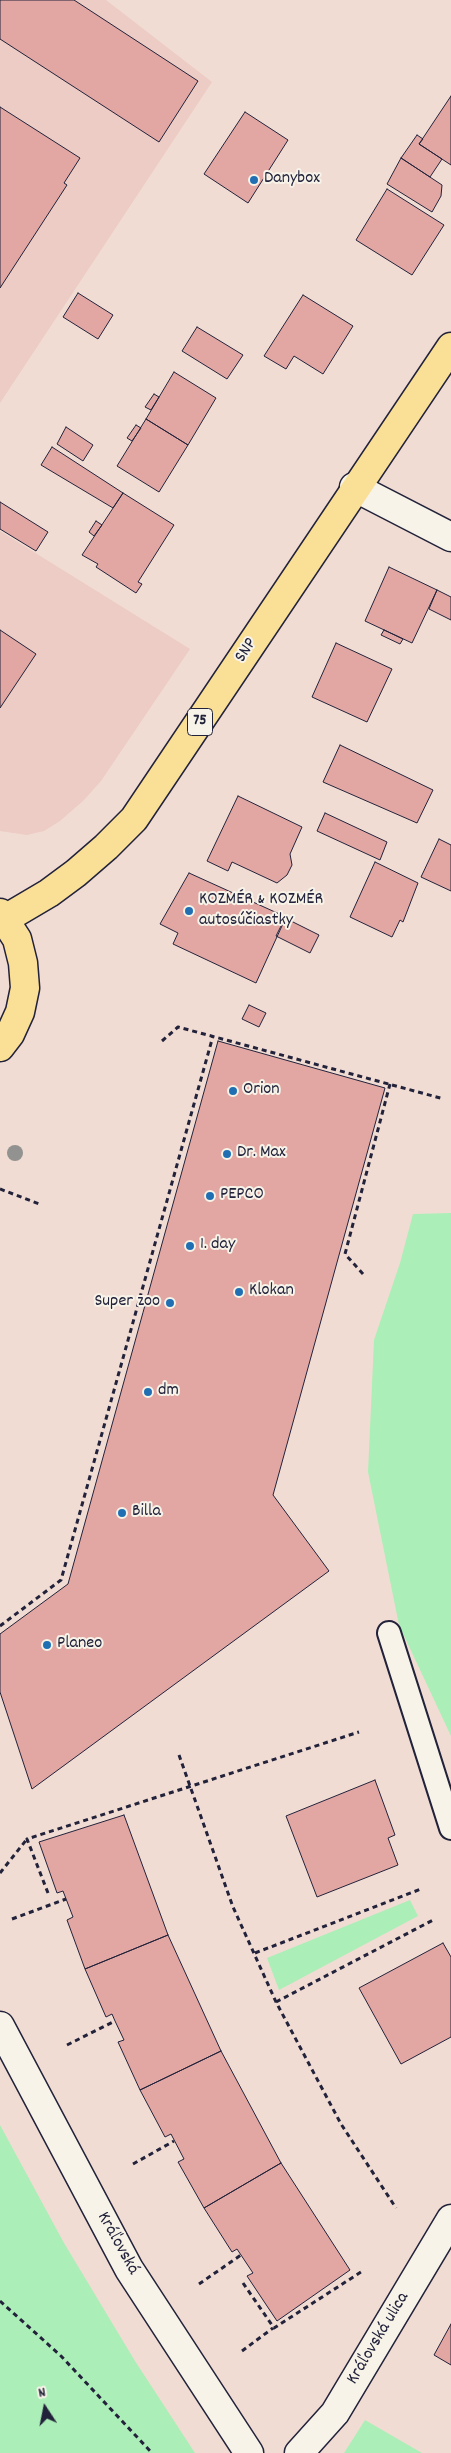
<!DOCTYPE html>
<meta charset="utf-8">
<style>
body{margin:0}
#map{position:relative;width:451px;height:2453px;overflow:hidden;background:#f1dcd3;font-family:Dekko,sans-serif}
canvas{display:block}
.north{position:absolute;left:20px;top:2383px;width:50px;height:50px;-webkit-text-stroke:4px #f7f3e8;paint-order:stroke;rotate:349deg;font-size:14px;font-weight:700;line-height:20px;text-align:center;color:#22223b}
.north::after{content:'';display:block;margin:auto;width:18px;height:22px;background:#22223b;clip-path:polygon(50% 0,100% 100%,50% 72%,0 100%)}
</style>
<div id="map">
<canvas width="451" height="2453"></canvas>
<div class="north">N</div>
</div>
<script>
const ctx = document.querySelector('canvas').getContext('2d');
ctx.lineJoin = 'round';
function paint(path, color) { ctx.fillStyle = color; ctx.fill(path, 'evenodd'); }
const shape = rows => new Path2D(rows.map(r => 'M' + r).join(''));
function stroke(path, color, width, dash) { ctx.strokeStyle = color; ctx.lineWidth = width; ctx.lineCap = dash ? 'butt' : 'round'; ctx.setLineDash(dash || []); ctx.stroke(path); }
function label(font, color, halo, rows, align = 'center') {
  ctx.font = font + ' Dekko,sans-serif'; ctx.lineWidth = 4; ctx.setLineDash([]); ctx.textBaseline = 'middle'; ctx.strokeStyle = halo; ctx.fillStyle = color; for (const [text, x, y, turn = 0] of rows) {
    ctx.save(); ctx.translate(x, y); ctx.rotate((+turn || 0) * Math.PI / 180); ctx.textAlign = isNaN(turn) ? turn : align; if (halo) ctx.strokeText(text, 0, 0); ctx.fillText(text, 0, 0); ctx.restore();
  }
}
paint(shape([
 [0,0,106,0,212,82,0,403],
 [0,531,190,649,101,781,84,800,60,821,44,831,27,835,0,831]
]), '#ecccc4');
paint(shape([
 [451,1213,451,1736,399,1625,368,1472,374,1340,400,1263,413,1214],
 [410,1900,418,1916,279,1990,267,1958],
 [0,2125,64,2243,135,2361,195,2453,0,2453],
 [365,2420,422,2453,344,2453]
]), '#aceeb7');
const building = shape([
 [0,0,74,0,198,81,159,142,0,39,0,0],
 [451,96,451,165,419,144,451,96],
 [0,107,80,158,64,183,67,185,0,288,0,107],
 [245,112,288,140,248,203,204,174,245,112],
 [417,135,423,139,419,144,442,159,430,177,401,158,417,135],
 [401,158,442,185,441,196,432,212,387,184,401,158],
 [387,189,444,225,412,275,356,240,387,189],
 [78,293,113,315,98,339,63,317,78,293],
 [303,295,353,326,323,374,294,356,286,369,264,356,303,295],
 [197,327,243,355,227,379,182,351,197,327],
 [174,372,216,398,188,445,146,419,174,372],
 [154,394,159,397,151,410,145,407,154,394],
 [146,419,188,445,159,492,117,466,146,419],
 [136,425,141,428,132,441,127,438,136,425],
 [66,427,93,445,83,461,57,444,66,427],
 [52,447,123,493,113,508,41,465,52,447],
 [123,493,174,525,138,582,142,584,136,593,96,567,98,564,82,555,123,493],
 [0,502,48,532,36,551,0,529,0,502],
 [96,521,102,525,94,536,89,532,96,521],
 [389,567,437,590,412,643,365,621,389,567],
 [437,590,451,597,451,620,429,609,437,590],
 [0,630,36,654,0,708,0,630],
 [384,630,403,639,400,644,381,635,384,630],
 [336,643,392,669,367,722,312,697,336,643],
 [340,745,433,790,417,823,323,782,340,745],
 [238,796,302,827,290,854,292,865,287,875,277,883,232,862,228,871,207,861,238,796],
 [325,813,387,842,380,860,317,831,325,813],
 [439,839,451,845,451,891,421,877,439,839],
 [375,862,418,883,403,922,400,920,392,937,350,917,375,862],
 [189,873,286,917,256,983,173,944,178,933,160,924,189,873],
 [285,918,319,935,310,953,276,936,285,918],
 [249,1005,266,1013,259,1027,242,1019,249,1005],
 [218,1041,385,1088,273,1495,329,1571,32,1789,0,1692,0,1634,68,1584,218,1041],
 [375,1780,395,1835,388,1838,398,1865,317,1897,286,1816,375,1780],
 [124,1815,168,1935,85,1969,67,1920,73,1917,63,1891,57,1893,39,1842,124,1815],
 [168,1935,221,2051,140,2090,118,2042,124,2040,115,2021,112,2014,106,2017,85,1969,168,1935],
 [443,1943,451,1957,451,2037,401,2064,359,1988,443,1943],
 [221,2051,281,2163,204,2208,178,2162,184,2159,171,2134,165,2137,140,2090,221,2051],
 [281,2163,350,2270,277,2321,247,2276,253,2273,237,2249,232,2252,204,2208,281,2163],
 [451,2324,451,2365,434,2355,451,2324]
]);
paint(building, '#e2a7a2');
stroke(building, '#22223b', 1);
const lane = shape([
 [389,1633,451,1828]
]);
const street = shape([
 [354,487,451,537],
 [0,2026,129,2269,249,2453],
 [299,2453,335,2413,451,2219]
]);
const primary = shape([
 [0,913,17,939,23,963,25,988,20,1012,10,1034,0,1047],
 [5,919,49,893,76,873,106,847,134,819,451,347]
]);
stroke(lane, '#22223b', 26);
stroke(street, '#22223b', 31);
stroke(primary, '#22223b', 31);
stroke(shape([
 [162,1041,178,1027,444,1099],
 [0,1189,42,1205],
 [363,1274,345,1254,390,1084],
 [0,1626,61,1580,213,1036],
 [179,1755,233,1907,276,2002,341,2124,396,2208],
 [0,1873,27,1839],
 [48,1893,27,1839,359,1732],
 [12,1919,66,1899],
 [255,1953,421,1889],
 [276,2002,435,1919],
 [67,2045,115,2021],
 [133,2164,174,2141],
 [243,2283,274,2328,361,2272],
 [199,2284,241,2255],
 [0,2301,61,2356,152,2453],
 [242,2351,273,2328]
]), '#22223b', 3, [5, 4]);
stroke(lane, '#f7f3e8', 22);
stroke(street, '#f7f3e8', 28);
stroke(primary, '#fadf96', 28);
ctx.fillStyle = '#929290';
for (const [x, y] of [
 [15,1153]
]) { ctx.beginPath(); ctx.arc(x, y, 8, 0, 2 * Math.PI); ctx.fill(); }
for (const [x, y, r, color] of [
 [254,180,5,"#1f6fb2"],
 [189,911,5,"#1f6fb2"],
 [233,1091,5,"#1f6fb2"],
 [227,1154,5,"#1f6fb2"],
 [210,1196,5,"#1f6fb2"],
 [190,1246,5,"#1f6fb2"],
 [239,1292,5,"#1f6fb2"],
 [170,1303,5,"#1f6fb2"],
 [148,1392,5,"#1f6fb2"],
 [122,1513,5,"#1f6fb2"],
 [47,1645,5,"#1f6fb2"]
]) { const dot = new Path2D(); dot.arc(x, y, r, 0, 2 * Math.PI); ctx.fillStyle = color; ctx.fill(dot); stroke(dot, '#f7f3e8', 2); }
for (const [x, y, w] of [
 [200,722,25]
]) { const box = new Path2D(); box.roundRect(x - w / 2, y - 13.5, w, 27, 4); ctx.fillStyle = '#f7f3e8'; ctx.fill(box); stroke(box, '#22223b', 1); }
label('bold 16px', '#22223b', null, [
 ["75",200,722]
]);
label('18px', '#22223b', '#f7f3e8', [
 ["Danybox",264,180],
 ["KOZMÉR & KOZMÉR",199,901],
 ["autosúčiastky",199,922],
 ["Orion",243,1091],
 ["Dr. Max",237,1154],
 ["PEPCO",220,1196],
 ["1. day",200,1246],
 ["Klokan",249,1292],
 ["Super zoo",160,1303,"right"],
 ["dm",158,1392],
 ["Billa",132,1513],
 ["Planeo",57,1645]
], 'left');
label('18px', '#22223b', '#f7f3e8', [
 ["SNP",247,651,-57],
 ["Kráľovská",117,2244,61],
 ["Kráľovská ulica",379,2339,-59]
]);
</script>
